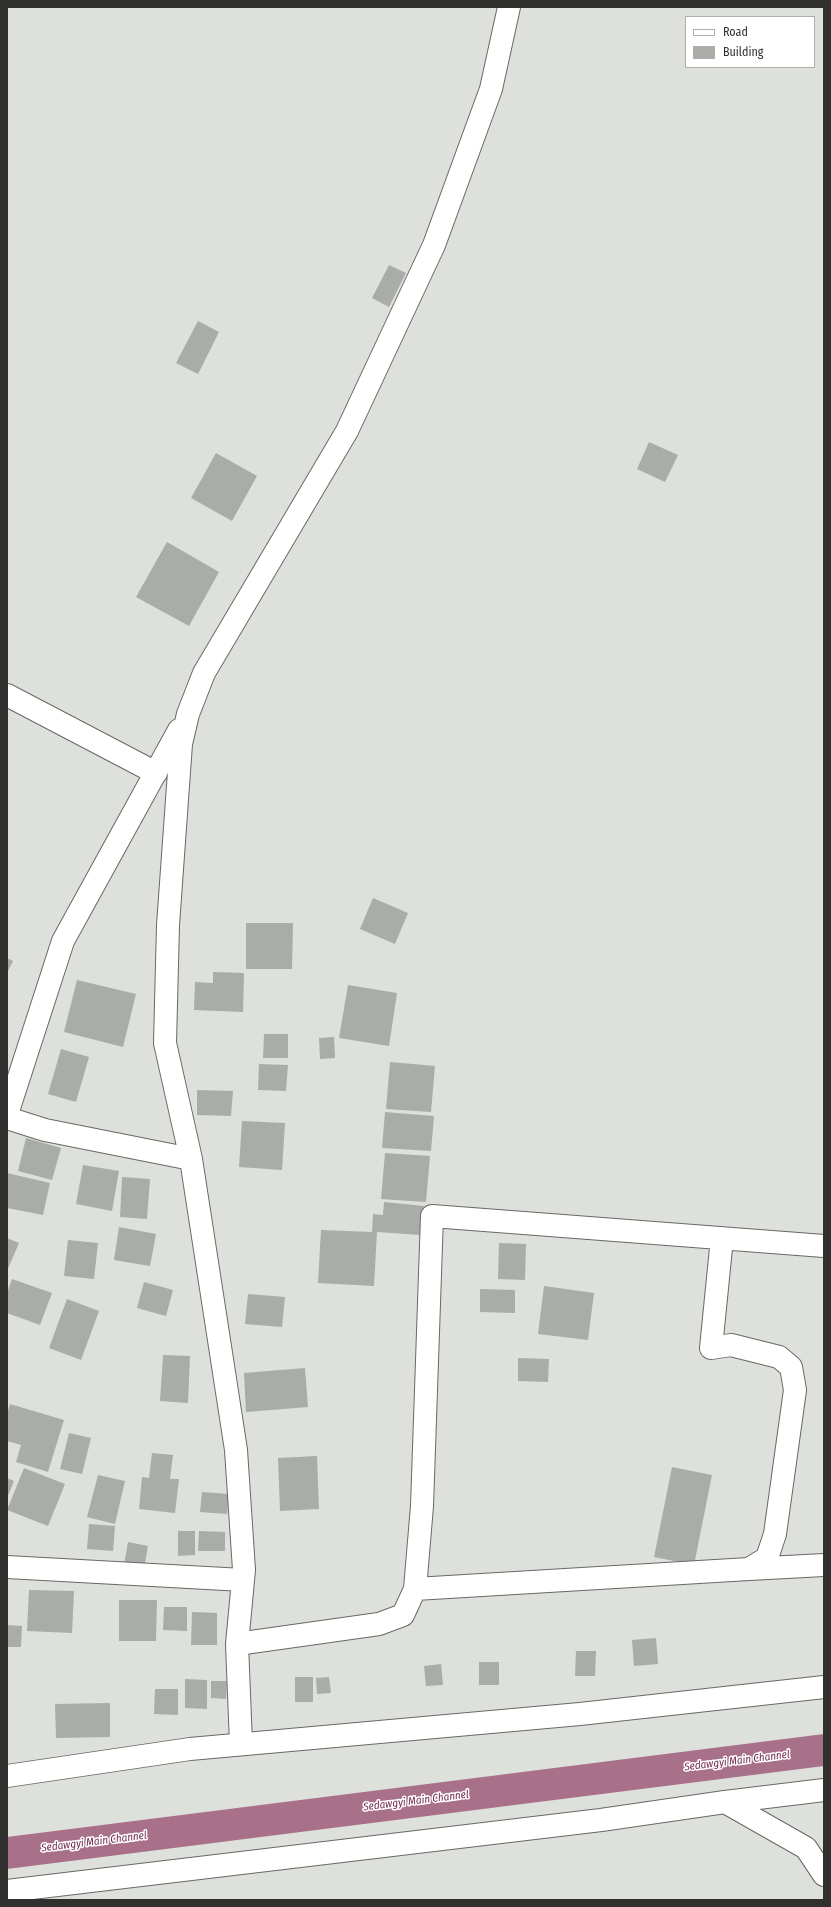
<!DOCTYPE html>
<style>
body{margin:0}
#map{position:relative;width:831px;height:1907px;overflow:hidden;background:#dde0db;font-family:"Fira Sans Condensed",sans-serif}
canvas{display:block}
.frame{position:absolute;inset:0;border:8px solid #30312f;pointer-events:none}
.legend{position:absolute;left:685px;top:16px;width:130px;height:52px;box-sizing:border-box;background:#fff;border:1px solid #acadac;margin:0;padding:5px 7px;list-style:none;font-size:12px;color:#30312f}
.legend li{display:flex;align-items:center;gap:8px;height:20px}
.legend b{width:20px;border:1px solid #acadac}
</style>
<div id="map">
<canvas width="831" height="1907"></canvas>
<div class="frame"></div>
<ul class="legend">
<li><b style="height:5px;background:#fff"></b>Road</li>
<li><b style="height:11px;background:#a9aca7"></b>Building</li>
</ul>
</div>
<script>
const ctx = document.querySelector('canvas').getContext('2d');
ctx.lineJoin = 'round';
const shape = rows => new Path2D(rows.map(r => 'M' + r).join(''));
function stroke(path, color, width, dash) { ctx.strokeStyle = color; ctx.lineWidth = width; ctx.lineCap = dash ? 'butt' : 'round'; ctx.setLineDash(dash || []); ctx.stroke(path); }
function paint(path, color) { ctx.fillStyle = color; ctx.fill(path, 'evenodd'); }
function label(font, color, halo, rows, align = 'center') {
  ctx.font = font + ' "Fira Sans Condensed",sans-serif'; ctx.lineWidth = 3; ctx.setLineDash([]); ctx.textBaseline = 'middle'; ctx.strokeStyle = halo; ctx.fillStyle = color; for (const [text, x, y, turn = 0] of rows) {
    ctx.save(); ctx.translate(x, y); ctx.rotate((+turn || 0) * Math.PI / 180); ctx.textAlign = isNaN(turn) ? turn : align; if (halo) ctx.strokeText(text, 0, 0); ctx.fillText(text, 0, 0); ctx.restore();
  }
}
stroke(shape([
 [7,1853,824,1750]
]), '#a87089', 32);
paint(shape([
 [389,265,406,273,389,307,372,298],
 [198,321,219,332,198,374,176,363],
 [649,442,678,455,665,482,637,469],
 [216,453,257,476,232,521,191,498],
 [167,542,219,572,189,626,136,597],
 [373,898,408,913,395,944,360,929],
 [246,923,293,923,292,969,246,969],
 [7,958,13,961,7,973],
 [213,972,244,973,243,1012,194,1010,195,982,213,983],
 [77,980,136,994,123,1047,64,1032],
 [348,985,397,993,389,1046,339,1038],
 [264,1034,288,1034,288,1058,263,1058],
 [334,1037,335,1058,320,1059,319,1038],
 [61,1049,89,1057,76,1102,48,1094],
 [390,1062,435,1066,431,1112,386,1109],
 [259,1064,288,1065,286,1091,258,1090],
 [197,1090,233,1091,231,1116,197,1115],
 [385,1112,434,1116,431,1151,382,1148],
 [242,1121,285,1123,282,1170,239,1167],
 [26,1138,61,1148,52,1180,18,1171],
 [385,1153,430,1156,426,1202,381,1199],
 [83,1165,119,1171,112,1211,76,1204],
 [7,1173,50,1183,43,1215,7,1208],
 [122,1177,150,1179,147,1219,120,1217],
 [384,1202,424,1206,421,1235,377,1232,374,1286,318,1283,321,1230,372,1232,373,1214,383,1215],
 [119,1227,156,1234,150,1266,114,1260],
 [7,1238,19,1243,7,1271],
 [68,1240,98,1243,94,1279,64,1276],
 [499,1243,526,1244,525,1280,498,1279],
 [12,1279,52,1293,40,1325,7,1313,7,1293],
 [144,1282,173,1290,166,1316,137,1308],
 [544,1286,594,1293,588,1340,538,1334],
 [480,1289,515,1290,515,1313,480,1312],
 [248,1294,285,1297,282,1327,245,1324],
 [67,1299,99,1311,81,1360,49,1348],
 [163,1355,190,1356,188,1403,160,1401],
 [518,1358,549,1359,548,1382,518,1381],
 [305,1368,308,1407,246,1412,244,1373],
 [10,1404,64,1420,48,1472,16,1462,21,1445,7,1441,7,1414],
 [69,1433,91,1438,82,1474,60,1469],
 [152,1453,173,1455,170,1479,179,1479,175,1513,139,1509,142,1477,149,1478],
 [317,1456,319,1509,280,1511,278,1458],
 [672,1467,712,1475,694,1565,654,1557],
 [24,1468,65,1484,48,1526,7,1510],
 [98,1475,125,1481,115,1524,87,1517],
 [7,1478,14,1481,7,1498],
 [202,1492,229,1494,227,1514,200,1512],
 [89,1524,115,1526,113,1551,87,1549],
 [178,1531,195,1531,195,1555,178,1556],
 [199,1531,225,1532,225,1551,198,1551],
 [128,1542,148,1546,144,1569,124,1565],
 [29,1590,74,1591,72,1633,27,1631],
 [119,1600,157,1600,156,1641,119,1641],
 [164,1607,187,1607,187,1631,163,1630],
 [192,1612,217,1613,217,1645,191,1645],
 [7,1625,22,1626,21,1647,7,1647],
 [656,1638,658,1664,634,1666,632,1640],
 [576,1651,596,1651,595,1676,575,1676],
 [479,1662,499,1662,499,1685,479,1685],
 [441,1664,443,1685,426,1686,424,1666],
 [295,1677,313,1677,313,1702,295,1702],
 [329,1677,331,1693,317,1694,316,1678],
 [185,1679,207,1680,207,1709,185,1708],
 [211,1681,227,1681,226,1699,211,1698],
 [155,1689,178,1689,178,1715,154,1714],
 [110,1703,110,1737,56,1738,55,1704]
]), '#a9aca7');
const minor = shape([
 [7,695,156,773],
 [7,1114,63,941,179,730],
 [7,1118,45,1130,191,1159],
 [7,1567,243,1580],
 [749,1569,824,1565],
 [415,1589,749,1569,767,1558,775,1534,795,1390,791,1367,779,1357,731,1345,711,1348,722,1238],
 [237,1644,379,1624,403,1615,415,1589,422,1506,432,1216,824,1246],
 [241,1744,237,1644,244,1570,236,1450,191,1159,165,1043,168,925,181,744,188,714,204,673,347,431,434,245,491,89,509,7],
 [725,1802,806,1848,824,1875]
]);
const tertiary = shape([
 [7,1776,190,1749,580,1714,824,1687],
 [7,1891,601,1820,725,1802,824,1790]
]);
stroke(minor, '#676965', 24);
stroke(tertiary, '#676965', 24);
stroke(minor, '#fff', 22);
stroke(tertiary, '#fff', 22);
label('italic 11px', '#712a4e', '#fff', [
 ["Sedawgyi Main Channel",737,1761,-7],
 ["Sedawgyi Main Channel",416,1801,-7],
 ["Sedawgyi Main Channel",94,1842,-7]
]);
</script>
